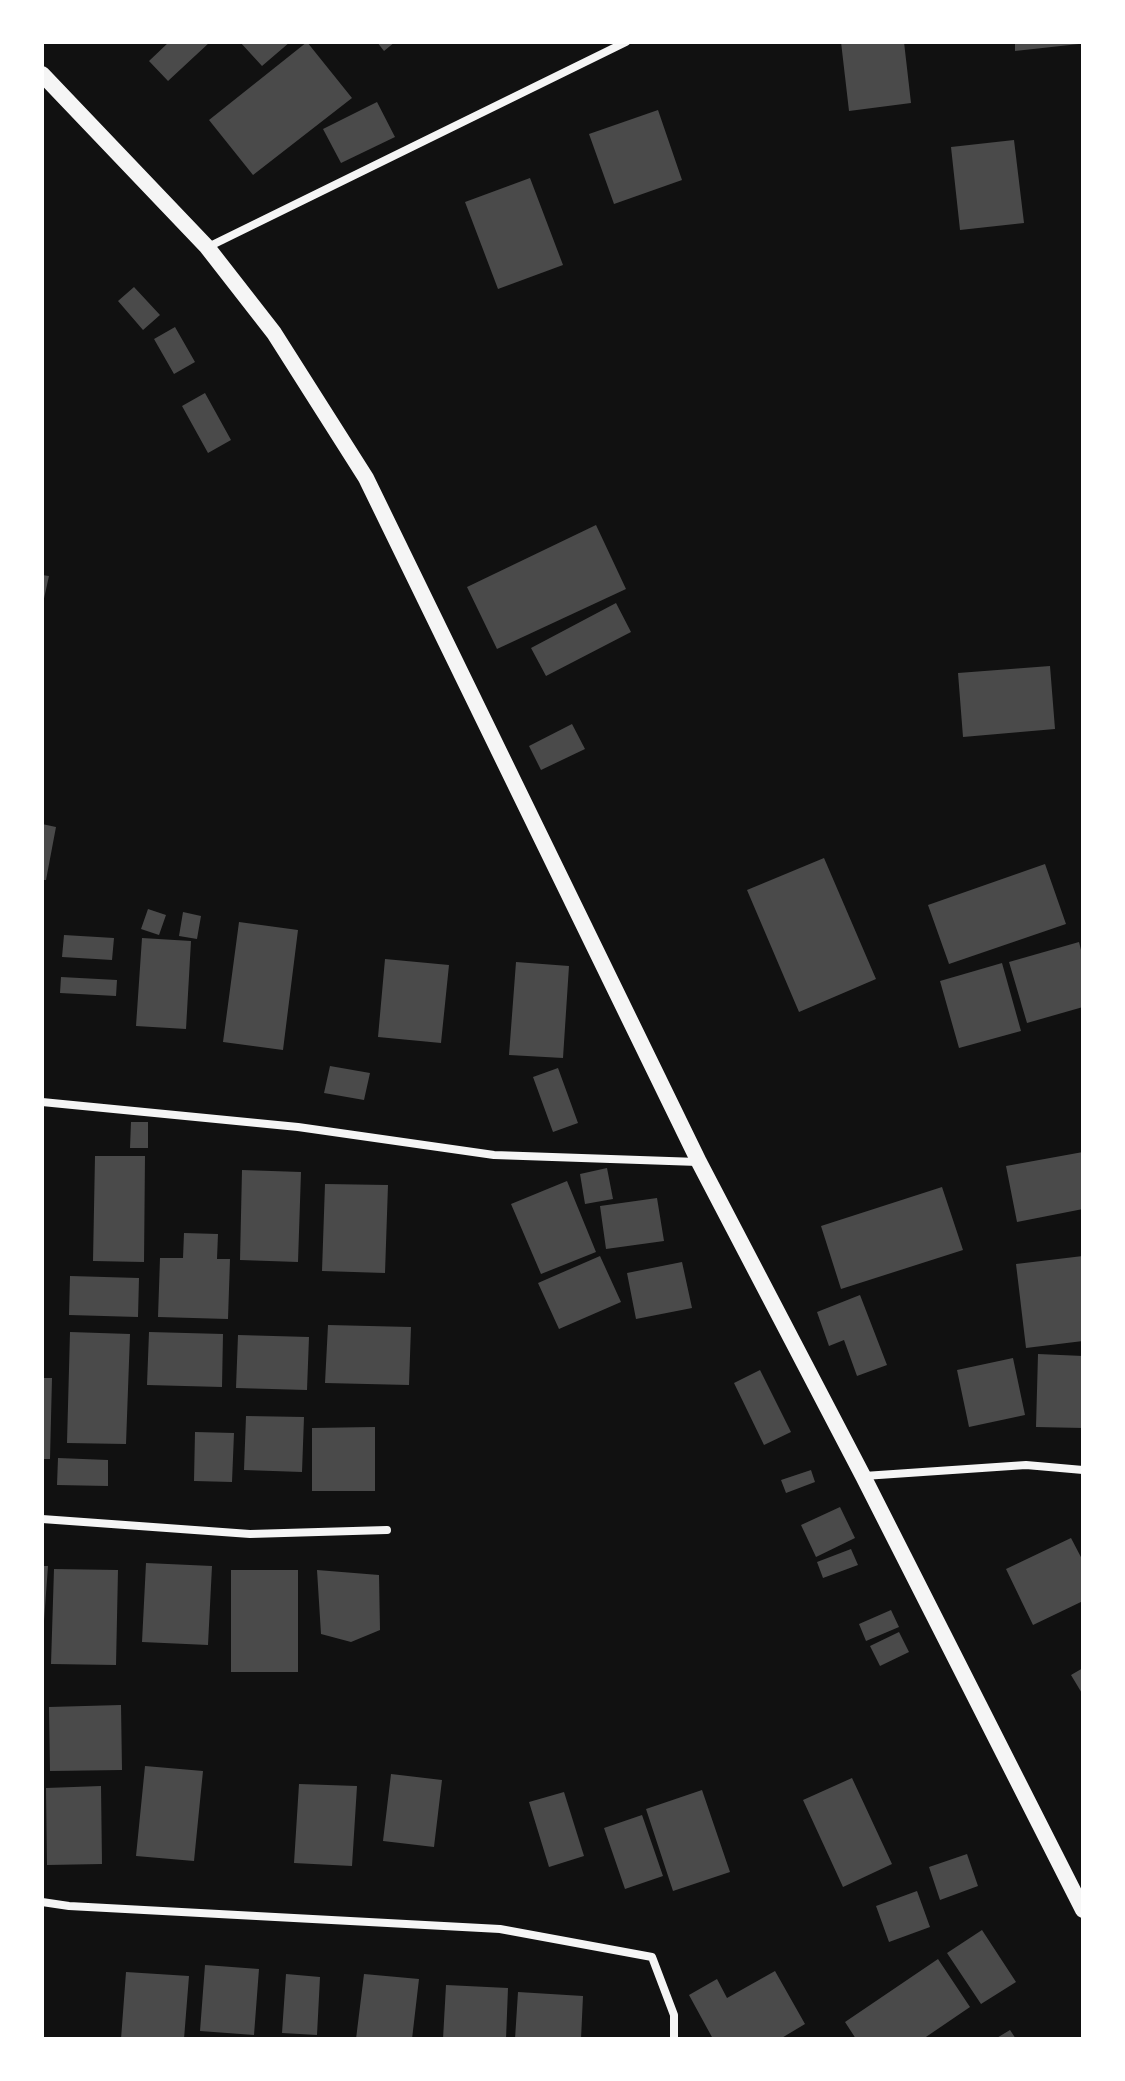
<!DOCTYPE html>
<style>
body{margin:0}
#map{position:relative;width:1125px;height:2081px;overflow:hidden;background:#111;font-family:"Titillium Web",sans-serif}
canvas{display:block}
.frame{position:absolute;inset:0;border:44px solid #fff;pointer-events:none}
</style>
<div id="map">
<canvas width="1125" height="2081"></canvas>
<div class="frame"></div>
</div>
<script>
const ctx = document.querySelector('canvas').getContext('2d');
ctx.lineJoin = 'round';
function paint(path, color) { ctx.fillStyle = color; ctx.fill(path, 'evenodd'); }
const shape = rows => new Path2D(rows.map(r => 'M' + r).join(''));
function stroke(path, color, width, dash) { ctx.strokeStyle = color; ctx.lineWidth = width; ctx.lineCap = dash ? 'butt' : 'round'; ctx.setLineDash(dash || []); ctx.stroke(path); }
paint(shape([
 [169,42,210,42,168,81,149,61],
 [240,42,290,42,262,66],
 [307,42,352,98,253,175,209,120],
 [377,42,395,42,384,51],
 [841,42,904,42,911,103,849,111],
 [1015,42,1079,42,1079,44,1015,51],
 [377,102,395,137,341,163,323,129],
 [658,110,682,180,614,204,589,134],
 [1014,140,1024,223,960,230,951,147],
 [530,178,563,265,498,289,465,202],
 [134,287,160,315,143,330,118,301],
 [175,327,195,362,174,374,154,339],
 [205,393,231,440,208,453,182,406],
 [596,525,626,589,497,649,467,587],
 [42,575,49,576,43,603,42,603],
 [616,603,631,632,546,676,531,648],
 [1050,666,1055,729,963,737,958,673],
 [572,724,585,749,541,770,529,746],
 [42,824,56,827,46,880,42,880],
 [824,858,876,979,799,1012,747,890],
 [1045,864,1066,924,949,964,928,905],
 [148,909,166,915,159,935,141,929],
 [183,912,201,916,197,939,179,936],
 [239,922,298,930,283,1050,223,1042],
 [64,935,114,938,112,960,62,957],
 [142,938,191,941,186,1029,136,1026],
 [1079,942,1083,958,1083,1007,1027,1023,1009,962],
 [385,959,449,965,441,1043,378,1037],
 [516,962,569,966,563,1058,509,1055],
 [1002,963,1021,1031,959,1048,940,981],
 [61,977,117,980,116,996,60,993],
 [330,1066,370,1073,364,1100,324,1093],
 [558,1068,578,1123,553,1132,533,1077],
 [131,1122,148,1122,148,1148,130,1148],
 [1083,1152,1083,1209,1017,1222,1006,1166],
 [95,1156,145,1156,144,1262,93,1261],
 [607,1168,613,1199,585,1204,580,1174],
 [242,1170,301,1172,298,1262,240,1260],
 [567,1181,596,1252,541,1274,511,1204],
 [325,1184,388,1185,385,1273,322,1271],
 [942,1187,963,1250,841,1289,821,1226],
 [657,1198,664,1241,606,1249,600,1206],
 [184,1233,218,1234,217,1259,230,1259,228,1319,158,1317,160,1258,183,1258],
 [600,1256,621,1302,559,1329,538,1283],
 [1083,1256,1083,1341,1026,1348,1016,1264],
 [682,1262,692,1308,636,1319,627,1273],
 [70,1276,139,1278,138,1317,69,1315],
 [860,1295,887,1365,857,1376,844,1340,829,1346,817,1312],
 [328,1325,411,1327,409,1385,325,1383],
 [70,1332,130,1334,126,1444,67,1443],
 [149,1332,223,1334,222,1387,147,1385],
 [238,1335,309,1337,307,1390,236,1388],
 [1038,1354,1083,1356,1083,1428,1036,1427],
 [1013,1358,1025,1415,969,1427,957,1370],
 [760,1370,791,1432,764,1445,734,1383],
 [42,1378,52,1378,50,1459,42,1459],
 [246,1416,304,1417,302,1472,244,1470],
 [375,1427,375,1491,312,1491,312,1428],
 [195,1432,234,1433,232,1482,194,1481],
 [58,1458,108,1460,108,1486,57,1485],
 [811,1470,815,1482,786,1493,781,1480],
 [840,1507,855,1538,816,1557,801,1525],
 [1071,1538,1083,1561,1083,1601,1033,1625,1006,1569],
 [851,1549,858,1565,823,1578,817,1562],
 [146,1563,212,1566,208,1645,142,1642],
 [42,1566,48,1566,44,1621,42,1621],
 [54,1569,118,1570,116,1665,51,1664],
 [231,1570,298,1570,298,1672,231,1672],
 [317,1570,379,1575,380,1630,351,1642,321,1634],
 [891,1610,899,1627,866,1641,859,1624],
 [899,1632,909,1652,880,1666,870,1646],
 [1083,1668,1083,1695,1071,1675],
 [121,1705,122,1770,50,1771,49,1707],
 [145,1766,203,1771,194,1861,136,1856],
 [391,1774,442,1780,434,1847,383,1841],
 [852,1778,892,1864,843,1887,803,1800],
 [299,1784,357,1786,352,1866,294,1863],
 [101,1786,102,1864,47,1865,46,1788],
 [702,1790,730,1872,673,1891,646,1809],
 [564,1792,584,1856,549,1867,529,1802],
 [642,1815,663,1876,625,1889,604,1828],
 [967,1854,978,1886,940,1900,929,1867],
 [917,1891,930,1927,889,1942,876,1906],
 [982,1930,1016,1982,981,2004,947,1953],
 [938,1959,970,2007,923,2039,856,2039,845,2022],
 [205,1965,259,1969,254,2035,200,2031],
 [775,1971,805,2024,780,2039,713,2039,689,1995,717,1979,727,1998],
 [126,1972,189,1976,184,2039,121,2039],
 [286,1974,320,1977,317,2035,282,2033],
 [364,1974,419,1979,412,2039,356,2039],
 [446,1985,508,1988,506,2039,443,2039],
 [518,1992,583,1996,581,2039,515,2039],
 [1010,2030,1016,2039,995,2039]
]), '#4a4a4a');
stroke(shape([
 [208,247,626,42],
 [42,1102,298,1127,494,1155,698,1162],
 [864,1476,1026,1465,1083,1470],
 [42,1519,250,1534,387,1530],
 [42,1902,69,1906,500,1929,652,1957,674,2015,674,2039]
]), '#f5f5f5', 8);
stroke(shape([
 [42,74,207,247,274,333,366,478,699,1162,863,1476,1083,1910]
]), '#f5f5f5', 16);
</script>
